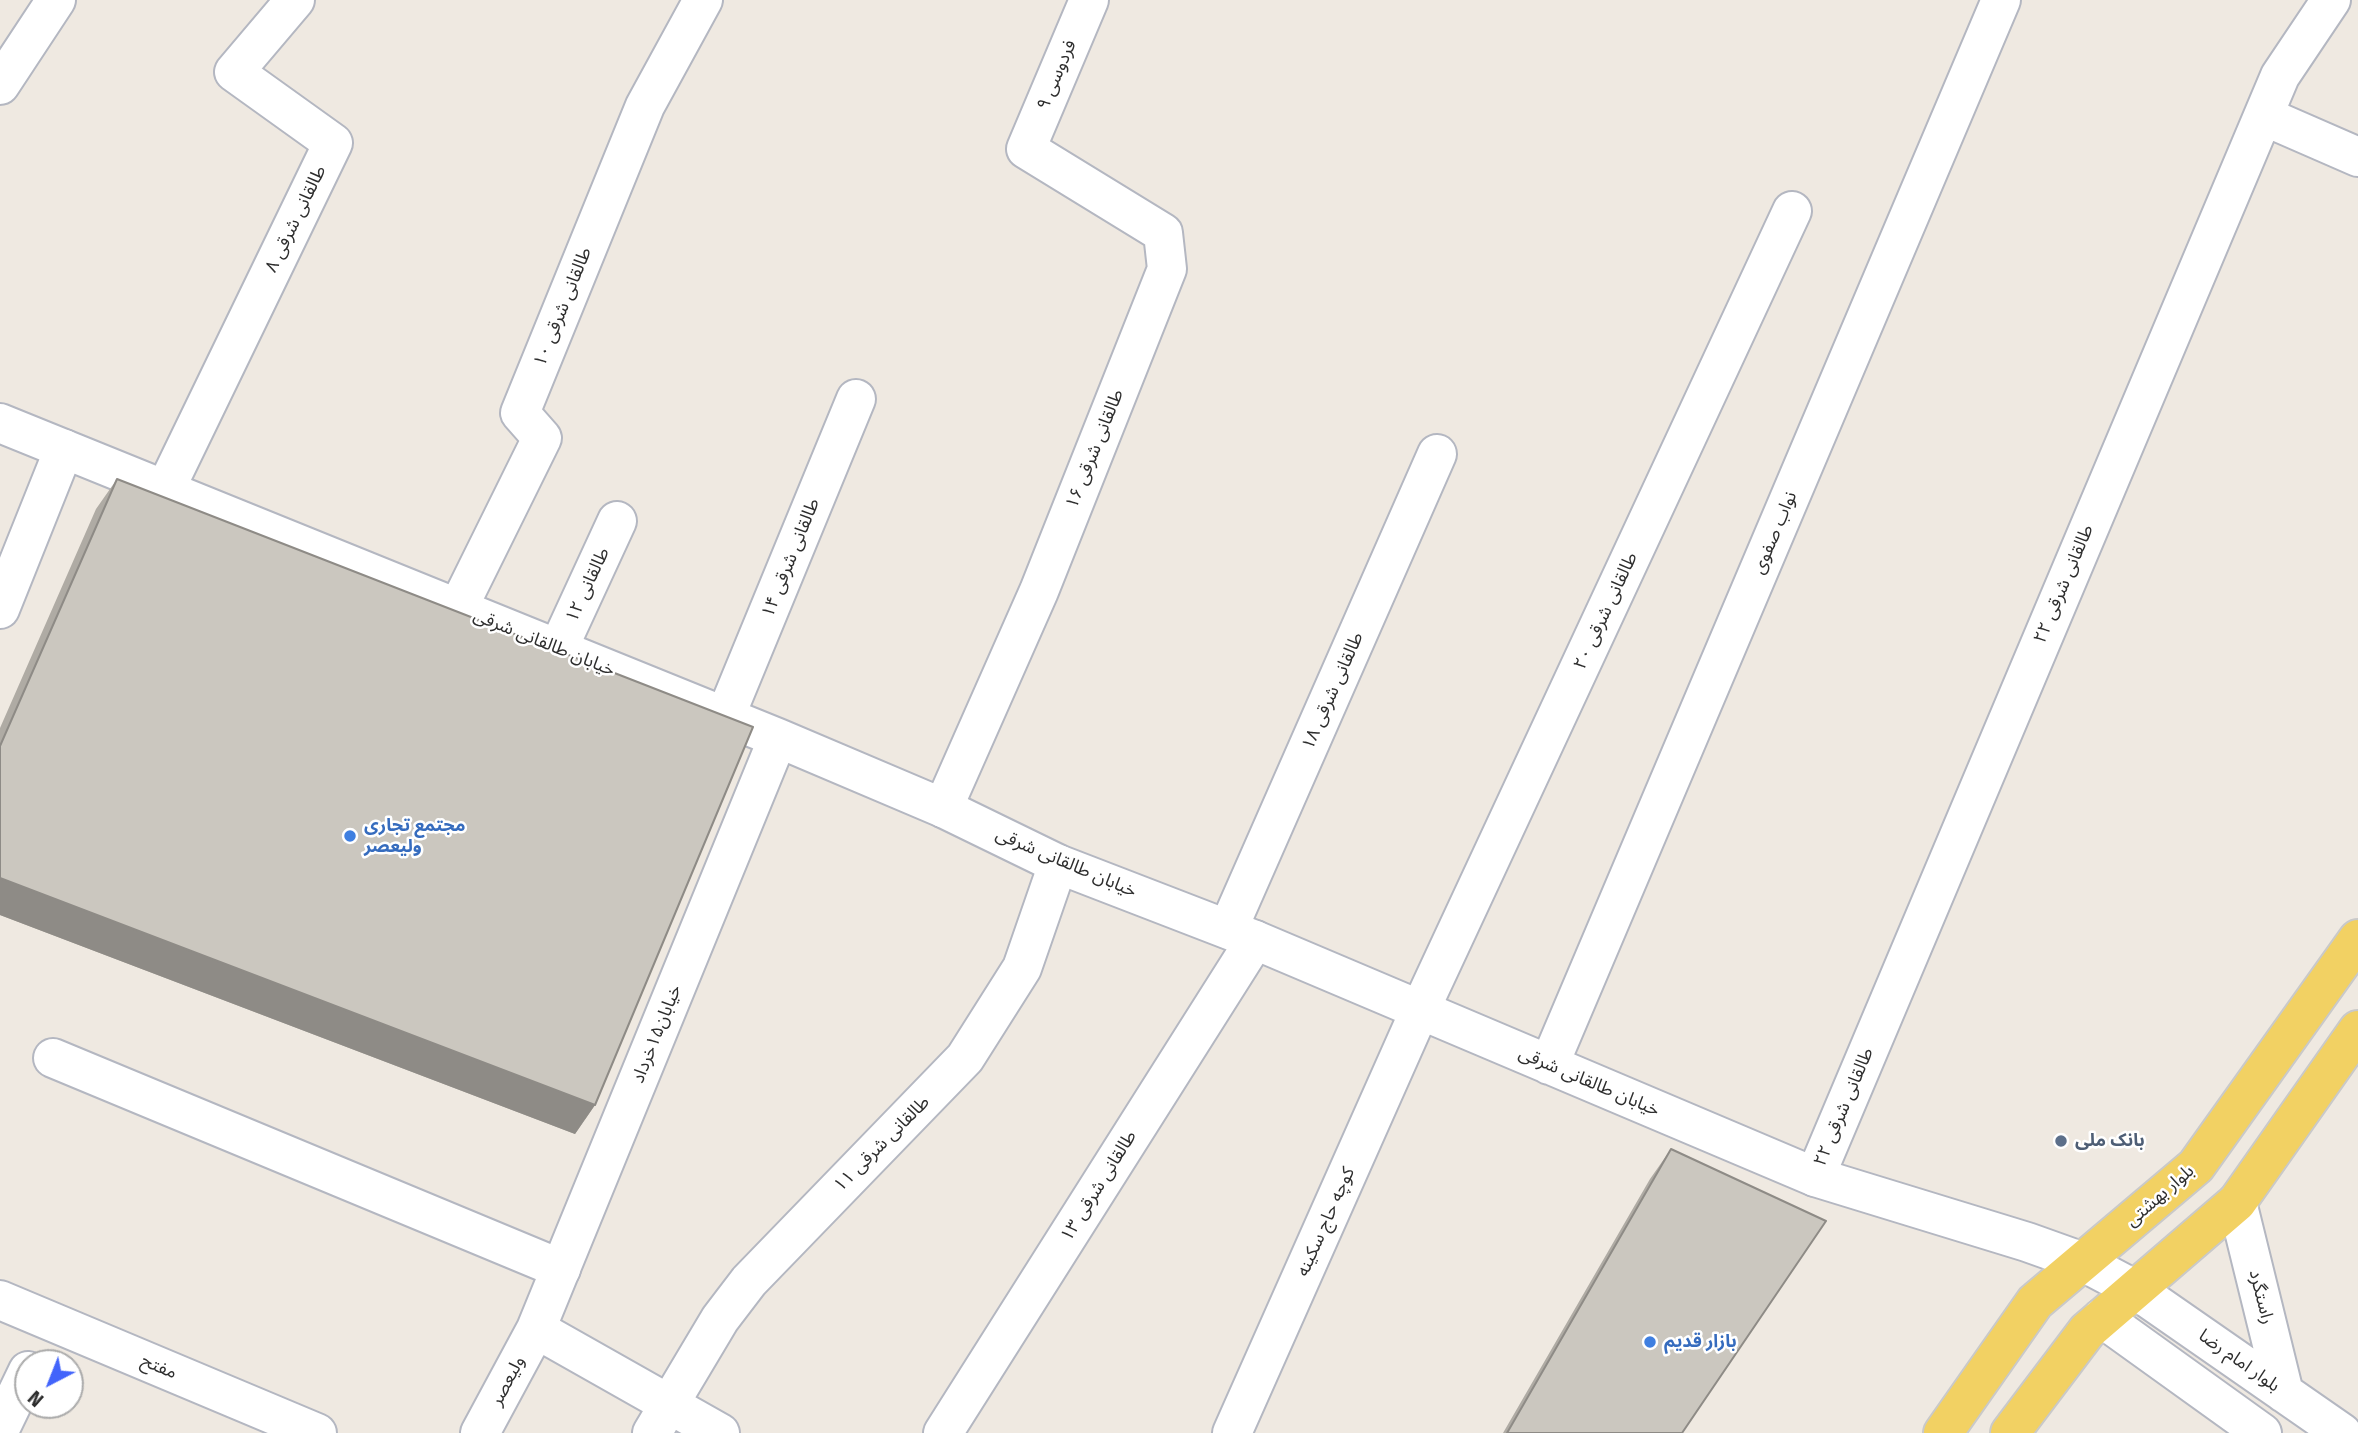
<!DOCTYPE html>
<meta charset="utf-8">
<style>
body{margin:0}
#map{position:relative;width:2358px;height:1433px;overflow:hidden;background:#efe9e1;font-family:"Fira Sans",sans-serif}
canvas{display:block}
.north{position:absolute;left:14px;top:1349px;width:70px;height:70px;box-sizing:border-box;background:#fff;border:2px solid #ababab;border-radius:50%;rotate:222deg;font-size:19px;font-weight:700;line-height:28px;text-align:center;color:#2e2e2e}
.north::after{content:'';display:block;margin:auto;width:24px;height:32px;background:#4264fb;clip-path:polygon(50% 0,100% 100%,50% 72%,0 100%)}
</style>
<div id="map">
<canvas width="2358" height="1433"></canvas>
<div class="north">N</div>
</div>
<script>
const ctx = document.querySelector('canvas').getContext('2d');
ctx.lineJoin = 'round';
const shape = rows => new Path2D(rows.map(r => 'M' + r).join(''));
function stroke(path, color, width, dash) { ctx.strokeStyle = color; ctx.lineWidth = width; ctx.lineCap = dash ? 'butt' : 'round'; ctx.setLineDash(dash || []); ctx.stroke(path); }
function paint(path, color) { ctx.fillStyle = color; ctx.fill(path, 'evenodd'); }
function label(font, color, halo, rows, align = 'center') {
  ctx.font = font + ' "Fira Sans","Noto Sans Arabic",sans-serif'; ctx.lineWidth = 5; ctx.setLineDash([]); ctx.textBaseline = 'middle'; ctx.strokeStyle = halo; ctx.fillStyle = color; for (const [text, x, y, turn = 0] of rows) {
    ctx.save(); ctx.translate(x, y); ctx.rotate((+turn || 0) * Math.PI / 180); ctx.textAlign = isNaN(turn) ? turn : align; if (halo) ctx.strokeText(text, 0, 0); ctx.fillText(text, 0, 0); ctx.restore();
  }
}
const street = shape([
 [0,85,56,0],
 [2264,116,2358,157],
 [165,490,333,143,234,72,295,0],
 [458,608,542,438,520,413,645,106,703,0],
 [0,609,64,449],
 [558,649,617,521],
 [725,717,856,399],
 [943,808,1039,591,1167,269,1163,233,1026,149,1089,0],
 [1228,929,1437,454],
 [53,1058,561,1269],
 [1815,1177,2280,76,2331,0],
 [0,1429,28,1371],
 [652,1433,720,1319,749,1281,965,1058,1022,968,1058,864],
 [943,1433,1255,940],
 [1232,1433,1420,1010,1792,211]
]);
const secondary = shape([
 [0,423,778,738,943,808,1058,864,1255,940,1815,1177,2027,1242,2083,1262,2136,1290,2342,1433],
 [1549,1065,2001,0],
 [2237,1202,2284,1393],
 [0,1300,317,1433],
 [2102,1318,2262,1433],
 [536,1329,720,1433],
 [480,1433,536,1329,778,738]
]);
const primary = shape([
 [1943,1433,2035,1302,2196,1166,2358,939],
 [2010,1433,2087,1331,2237,1202,2358,1030]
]);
stroke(street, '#b4b7c1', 42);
stroke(secondary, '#b4b7c1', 42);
stroke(primary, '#c9c9c9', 42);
stroke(street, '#fff', 38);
stroke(secondary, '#fff', 38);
stroke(primary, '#f2d163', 38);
paint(shape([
 [117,479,595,1105,575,1134,0,915,0,728,96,509],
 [1671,1149,1682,1433,1503,1433,1650,1179]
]), '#afaba4');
paint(shape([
 [0,878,595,1105,575,1134,0,915]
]), '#8e8b86');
const building = shape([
 [117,479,753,727,595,1105,0,878,0,746,117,479],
 [1671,1149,1826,1221,1682,1433,1507,1433,1671,1149]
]);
paint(building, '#cbc7bf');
stroke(building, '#8e8b86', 2);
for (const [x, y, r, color] of [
 [350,836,7,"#3f7fe0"],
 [2061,1141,7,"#5c6f8a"],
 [1650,1342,7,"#3f7fe0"]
]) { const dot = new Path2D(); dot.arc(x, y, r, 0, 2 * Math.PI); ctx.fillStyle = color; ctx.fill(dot); stroke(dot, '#fff', 2.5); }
label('18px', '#2e2e2e', '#fff', [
 ["فردوسی ۹",1057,75,-67],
 ["طالقانی شرقی ۸",296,219,-64],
 ["طالقانی شرقی ۱۰",563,307,-68],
 ["طالقانی شرقی ۱۶",1095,449,-68],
 ["نواب صفوی",1775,533,-67],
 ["طالقانی شرقی ۱۴",791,558,-68],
 ["طالقانی شرقی ۲۲",2064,584,-67],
 ["طالقانی ۱۲",588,585,-65],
 ["طالقانی شرقی ۲۰",1606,611,-65],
 ["خیابان طالقانی شرقی",544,643,22],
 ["طالقانی شرقی ۱۸",1333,691,-66],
 ["خیابان طالقانی شرقی",1066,863,23],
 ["خیابان۱۵خرداد",657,1034,-68],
 ["خیابان طالقانی شرقی",1589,1082,23],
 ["طالقانی شرقی ۲۲",1844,1107,-67],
 ["طالقانی شرقی ۱۱",882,1144,-45],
 ["طالقانی شرقی ۱۳",1099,1186,-58],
 ["بلوار بهشتی",2160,1196,-41],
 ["کوچه حاج سکینه",1326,1222,-66],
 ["راستگرد",2261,1297,76],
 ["بلوار امام رضا",2239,1361,35],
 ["مفتح",159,1367,23],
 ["ولیعصر",508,1381,-62]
]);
label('bold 18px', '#366cbe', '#fff', [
 ["مجتمع تجاری",364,826],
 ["ولیعصر",364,847],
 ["بازار قدیم",1664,1342]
], 'left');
label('bold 18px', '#4e5e75', '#fff', [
 ["بانک ملی",2075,1141]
], 'left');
</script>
